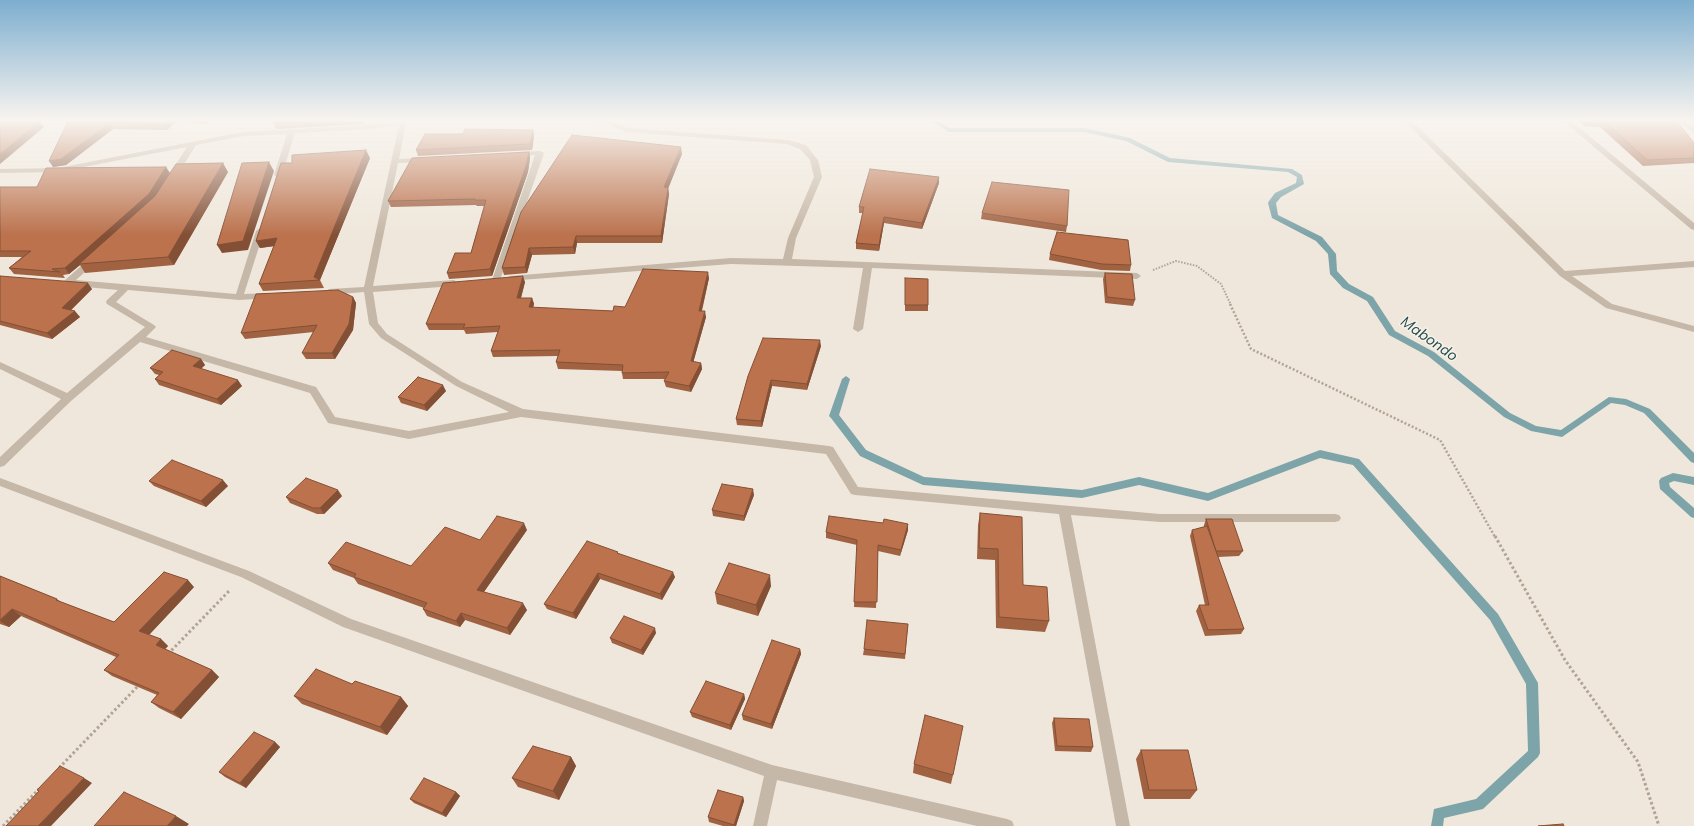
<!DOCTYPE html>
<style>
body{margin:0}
canvas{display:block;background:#efe7db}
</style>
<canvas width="1694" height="826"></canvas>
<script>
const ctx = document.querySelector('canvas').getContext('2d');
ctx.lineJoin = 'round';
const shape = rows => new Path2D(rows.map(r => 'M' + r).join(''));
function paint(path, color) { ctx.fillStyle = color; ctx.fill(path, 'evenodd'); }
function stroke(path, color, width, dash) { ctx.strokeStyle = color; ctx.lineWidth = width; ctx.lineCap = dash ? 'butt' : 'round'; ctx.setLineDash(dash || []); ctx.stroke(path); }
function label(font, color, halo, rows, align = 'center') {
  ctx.font = font + ' Mulish,sans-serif'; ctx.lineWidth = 3; ctx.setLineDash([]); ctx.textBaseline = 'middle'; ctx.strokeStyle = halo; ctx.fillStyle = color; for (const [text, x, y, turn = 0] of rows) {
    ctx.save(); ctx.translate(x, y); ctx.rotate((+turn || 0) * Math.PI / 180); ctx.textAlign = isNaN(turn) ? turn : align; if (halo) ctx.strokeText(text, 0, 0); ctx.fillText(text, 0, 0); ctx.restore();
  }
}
paint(shape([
 [928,119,935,119,950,128,1084,128,1130,138,1170,158,1292,169,1302,175,1304,184,1281,197,1276,203,1278,215,1322,237,1336,254,1337,271,1349,284,1373,297,1395,331,1434,352,1510,413,1536,426,1561,430,1609,397,1626,399,1650,409,1694,453,1694,463,1691,462,1644,413,1625,405,1611,403,1562,437,1531,431,1504,417,1428,356,1389,335,1367,301,1343,288,1330,274,1328,254,1316,241,1272,218,1268,203,1269,201,1275,193,1296,183,1297,177,1288,172,1168,162,1126,141,1084,132,949,132,928,119],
 [846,376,850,379,839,415,866,450,924,477,1082,490,1139,477,1208,493,1320,450,1359,459,1498,614,1538,683,1540,753,1538,757,1483,809,1444,818,1443,826,1431,826,1434,809,1476,799,1528,751,1526,684,1490,620,1353,465,1320,458,1208,501,1139,485,1082,498,923,485,860,456,831,418,829,416,842,379,846,376],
 [1673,473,1694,477,1694,485,1674,481,1669,483,1670,487,1694,508,1694,518,1691,517,1660,489,1659,481,1661,478,1673,473]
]), '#7da4a9');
stroke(shape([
 [1153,270,1176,261,1197,266,1221,284,1231,305]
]), '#b2a393', 2, [1.5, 1.5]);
stroke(shape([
 [1230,304,1251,349,1440,440,1495,537]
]), '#b2a393', 2.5, [2, 2]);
stroke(shape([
 [1495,536,1565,660,1638,762,1659,826],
 [168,654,230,590],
 [59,768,139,685],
 [3,826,39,789]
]), '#b2a393', 3, [2.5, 2.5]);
paint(shape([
 [402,119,411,119,406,123,399,159,423,158,427,160,423,162,398,163,373,286,454,280,458,283,454,286,373,292,378,323,387,334,462,382,523,409,829,446,833,447,858,487,1160,514,1335,514,1339,515,1341,518,1339,521,1335,522,1160,522,1071,515,1130,826,1116,826,1059,514,855,495,851,494,826,454,521,417,409,439,328,423,310,393,140,342,71,401,4,466,0,467,0,457,61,399,0,369,0,362,67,393,145,327,107,304,106,302,107,300,118,290,75,286,71,284,67,286,64,285,63,283,64,281,90,258,93,257,96,258,97,260,96,262,76,280,236,294,256,231,260,228,264,231,244,294,269,293,273,296,272,298,239,300,128,290,116,302,154,325,156,327,146,337,316,387,335,417,409,431,509,412,456,386,381,338,369,324,364,292,329,295,325,292,329,289,364,287,399,125,370,129,295,133,282,175,278,177,274,175,287,134,243,136,196,145,176,177,173,177,169,175,187,147,58,172,0,173,0,169,58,168,243,132,370,125,402,119],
 [581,119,608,119,627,128,788,140,806,145,818,160,822,177,796,238,792,259,1137,273,1141,276,1137,279,872,268,863,329,858,332,853,329,863,268,731,264,507,281,506,279,510,276,731,258,783,259,788,238,814,177,810,160,800,149,787,144,626,132,603,122,585,121,581,119],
 [1402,119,1410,119,1565,271,1694,261,1694,267,1572,276,1612,304,1694,326,1694,332,1606,308,1560,276,1402,119],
 [1561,119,1569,119,1694,223,1694,230,1691,229,1561,119],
 [1675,119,1683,119,1694,127,1694,133,1675,119],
 [540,151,544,153,500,280,499,282,493,282,492,280,535,155,516,156,512,154,516,152,540,151],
 [0,478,249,571,351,619,772,765,1007,819,1012,821,1014,826,977,826,777,780,767,826,753,826,764,776,343,627,241,577,0,486,0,478]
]), '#c6b8a8');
paint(shape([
 [69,119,212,119,206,124,176,121,167,130,113,129,66,165,53,167],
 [277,119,368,119,363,124,276,129,273,123],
 [1576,119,1675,119,1694,143,1694,163,1643,166,1600,127,1584,126],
 [533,130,534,136,532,150,418,156,416,150,463,134],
 [529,152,530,158,528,172,492,276,449,279,447,273,471,253,485,206,477,206,476,205,391,207,388,201],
 [682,154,668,188,669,194,662,243,577,243,575,254,532,255,527,273,504,275,502,268,521,212],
 [370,158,320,280,324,288,263,291,259,284,274,246,260,248,256,241,292,163],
 [228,172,174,265,85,273,80,265,69,274,63,275,65,278,14,274,9,268,22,257,0,257,0,187,37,187,170,173,155,197],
 [939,183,922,229,884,223,879,251,856,249,856,243,863,213,859,213,859,207],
 [982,213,1067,226,1066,232,981,219],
 [1050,254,1131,265,1130,271,1101,270,1049,260],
 [1105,273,1135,300,1133,306,1105,303,1103,279],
 [0,276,92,289,71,310,80,317,52,339,0,325],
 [709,278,702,311,706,317,693,362,701,363,702,369,691,392,666,387,664,381,666,379,623,379,622,373,622,371,558,369,556,362,558,356,493,357,491,351,498,332,466,334,464,330,429,330,426,324,525,282,521,298,532,298,534,304,533,308,613,311],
 [905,278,928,305,928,311,905,311],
 [353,297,356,303,353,330,335,359,306,359,302,353,314,332,245,339,241,333],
 [821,346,807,390,772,386,762,427,737,425,736,419,748,376],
 [201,359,205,365,201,369,242,386,221,405,159,385,155,379,159,375,155,374,150,368],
 [446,391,427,411,401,403,398,397],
 [149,481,228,486,206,507,154,486],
 [754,495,744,521,713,516,712,510],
 [342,496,324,514,317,514,290,503,286,497],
 [980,513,1023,585,1049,621,1045,632,996,628,995,560,977,559,978,525],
 [1206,519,1243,551,1239,556,1218,557,1244,629,1241,634,1205,636,1196,611,1199,605,1205,605,1190,536,1192,530,1204,527,1204,525],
 [883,523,908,524,908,530,900,556,878,551,876,608,854,607,857,545,826,538,826,532],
 [527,530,484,592,527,610,510,635,465,620,460,627,427,616,423,609,424,608,358,584,354,578,333,570,328,563,411,566],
 [618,552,618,553,675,577,662,600,600,579,576,619,547,609,544,604],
 [0,576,57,599,61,602,114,622,194,587,149,635,161,639,168,646,165,649,212,670,219,677,181,719,159,708,151,702,157,695,112,676,104,670,116,657,21,616,9,627,0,624],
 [771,586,758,616,717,604,715,593],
 [908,624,905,659,863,655,864,649],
 [656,633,643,655,612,643,610,638],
 [800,649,801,654,772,729,743,720,742,715],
 [352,684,401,697,408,706,387,735,302,704,294,696],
 [744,694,745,699,731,730,692,717,690,712],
 [1054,718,1093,747,1091,752,1055,751,1052,723],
 [275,742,280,747,246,788,225,777,219,772],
 [1141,750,1197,790,1190,799,1144,799,1136,759],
 [571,757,576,766,559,800,518,787,512,778],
 [914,764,953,775,951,784,913,773],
 [456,792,460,796,446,817,414,803,410,799],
 [743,797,744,801,736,826,723,826,709,822,708,817]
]), '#a16242');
paint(shape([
 [169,119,175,119,176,121,167,130,164,124],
 [203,119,212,119,206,124],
 [361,119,368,119,363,124],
 [40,121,44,127,0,164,0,154],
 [110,123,113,129,66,165,53,167,49,161],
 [533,130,534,136,532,150,530,144],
 [681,147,682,154,666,194,664,187],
 [366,150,370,158,320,280,314,277],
 [529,152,530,158,528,172,492,276,490,269],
 [269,162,274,171,248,250,222,253,217,245],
 [223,163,228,172,174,265,168,257],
 [166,167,170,173,153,200,79,264,80,265,69,274,65,268],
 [939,177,939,183,922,229,922,223],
 [668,188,669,194,662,243,661,236],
 [884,217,884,223,879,251,879,245],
 [576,236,577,243,575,254,573,247],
 [277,238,282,245,260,248,256,241],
 [529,248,532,255,527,273,525,267],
 [708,272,709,278,700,317,699,311],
 [523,276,525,282,519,305,517,298],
 [88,283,92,289,67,314,62,308],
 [353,297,356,303,353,330,335,359,332,353],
 [532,298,534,304,531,314,529,307],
 [75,311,80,317,52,339,47,333],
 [705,311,706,317,692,367,691,361],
 [820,340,821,346,807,390,807,384],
 [201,359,205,365,197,372,193,366],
 [701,363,702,369,691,392,689,386],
 [238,380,242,386,221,405,217,399],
 [771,380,772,386,762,427,761,421],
 [443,385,446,391,427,411,424,405],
 [223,480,228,486,206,507,201,501],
 [753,489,754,495,744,521,744,516],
 [338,490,342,496,324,514,320,508],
 [524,523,527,530,481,596,477,590],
 [908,524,908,530,900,556,901,550],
 [673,572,675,577,662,600,660,594],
 [598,573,600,579,576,619,573,613],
 [770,575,771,586,758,616,756,605],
 [188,580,194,587,147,637,139,631],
 [523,603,527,610,510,635,507,628],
 [12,609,21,616,9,627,0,621],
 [461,613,465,620,460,627,456,621],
 [655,628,656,633,643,655,641,650],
 [161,639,168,646,163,651,156,645],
 [800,649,801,654,772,729,771,724],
 [212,670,219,677,181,719,173,712],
 [744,694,745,699,731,730,730,725],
 [401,697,408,706,387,735,380,727],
 [275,742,280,747,246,788,240,783],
 [571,757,576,766,559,800,553,791],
 [84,778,92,783,51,826,38,826],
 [456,792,460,796,446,817,442,813],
 [743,797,744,801,736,826,734,826],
 [176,816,189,824,187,826,167,826]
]), '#835036');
const building = shape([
 [0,119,28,119,40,121,0,154,0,119],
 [69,119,169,119,164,124,110,123,61,159,49,161,69,119],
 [277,119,343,119,273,123,277,119],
 [1587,119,1675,119,1694,143,1694,158,1647,160,1604,121,1588,120,1587,119],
 [465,129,533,130,530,144,416,150,425,134,463,134,465,129],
 [572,135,681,147,664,187,668,188,661,236,576,236,573,247,529,248,525,267,502,268,521,212,572,135],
 [366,150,314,277,320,280,259,284,277,238,256,241,281,163,292,163,292,155,366,150],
 [529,152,526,166,490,269,447,273,455,253,471,253,486,200,475,200,475,199,388,201,412,158,529,152],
 [269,162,243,241,217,245,242,163,269,162],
 [223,163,168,257,79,264,155,196,176,164,223,163],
 [166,167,149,194,65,268,52,269,60,272,9,268,31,251,0,251,0,187,37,187,46,168,166,167],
 [870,169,939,177,922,223,884,217,879,245,856,243,864,207,859,207,870,169],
 [992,182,1069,190,1067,226,982,213,992,182],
 [1057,232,1128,240,1131,265,1102,264,1050,254,1057,232],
 [643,269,708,272,699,311,705,311,691,361,701,363,689,386,664,381,669,372,622,373,623,365,556,362,560,350,491,351,500,326,463,328,465,324,426,324,443,283,523,276,517,298,532,298,529,307,613,311,614,306,625,307,643,269],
 [1105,273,1132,274,1135,300,1107,297,1105,273],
 [0,276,88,283,62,308,75,311,47,333,0,321,0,276],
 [905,278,928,279,928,305,905,305,905,278],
 [338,290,353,297,349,324,332,353,302,353,317,325,241,333,256,294,338,290],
 [763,338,820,340,807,384,771,380,761,421,736,419,748,376,763,338],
 [172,350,201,359,193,366,238,380,217,399,155,379,163,372,150,368,172,350],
 [418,377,443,385,424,405,398,397,418,377],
 [172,460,223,480,201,501,149,481,172,460],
 [306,478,338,490,320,508,313,508,286,497,306,478],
 [722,484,753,489,744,516,712,510,722,484],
 [980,513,1022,517,1023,585,1047,587,1049,621,999,617,998,549,979,548,980,513],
 [497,516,524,523,477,590,523,603,507,628,461,613,456,621,423,609,427,603,354,577,356,574,328,563,346,542,411,566,445,527,480,540,497,516],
 [829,516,883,523,884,519,908,524,901,550,878,545,877,602,854,602,857,540,826,532,829,516],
 [1206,519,1232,519,1243,551,1216,551,1206,519],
 [1207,526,1244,629,1208,630,1199,605,1209,605,1192,530,1207,526],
 [587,541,618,552,617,553,673,572,660,594,598,573,573,613,544,604,587,541],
 [729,563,770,575,756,605,715,593,729,563],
 [164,572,188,580,139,631,161,639,156,645,212,670,173,712,151,702,159,693,104,670,119,655,12,609,0,620,0,576,57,599,56,600,114,622,164,572],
 [624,616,655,628,641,650,610,638,624,616],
 [867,620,908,624,905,654,864,649,867,620],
 [772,640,800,649,771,724,742,715,772,640],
 [316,669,352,684,355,681,401,697,380,727,294,696,316,669],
 [706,681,744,694,730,725,690,712,706,681],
 [925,715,963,726,953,775,914,764,925,715],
 [1054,718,1089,719,1093,747,1057,746,1054,718],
 [254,732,275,742,240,783,219,772,254,732],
 [533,746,571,757,553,791,512,778,533,746],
 [1141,750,1188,750,1197,790,1149,790,1141,750],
 [60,766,84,778,38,826,6,826,39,791,37,790,60,766],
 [424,778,456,792,442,813,410,799,424,778],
 [718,790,743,797,734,825,708,817,718,790],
 [124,792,176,816,167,826,94,826,124,792],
 [1563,824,1564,826,1538,826,1563,824]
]);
paint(building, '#bb724d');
stroke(building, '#835036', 1);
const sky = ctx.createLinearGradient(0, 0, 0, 235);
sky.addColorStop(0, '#7daecf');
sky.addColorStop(0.51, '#f8f4ef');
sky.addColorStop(1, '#f8f4ef00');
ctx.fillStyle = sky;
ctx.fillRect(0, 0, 1694, 235);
label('italic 15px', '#214a51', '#f7f1e7', [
 ["Mabondo",1429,339,35]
]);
</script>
